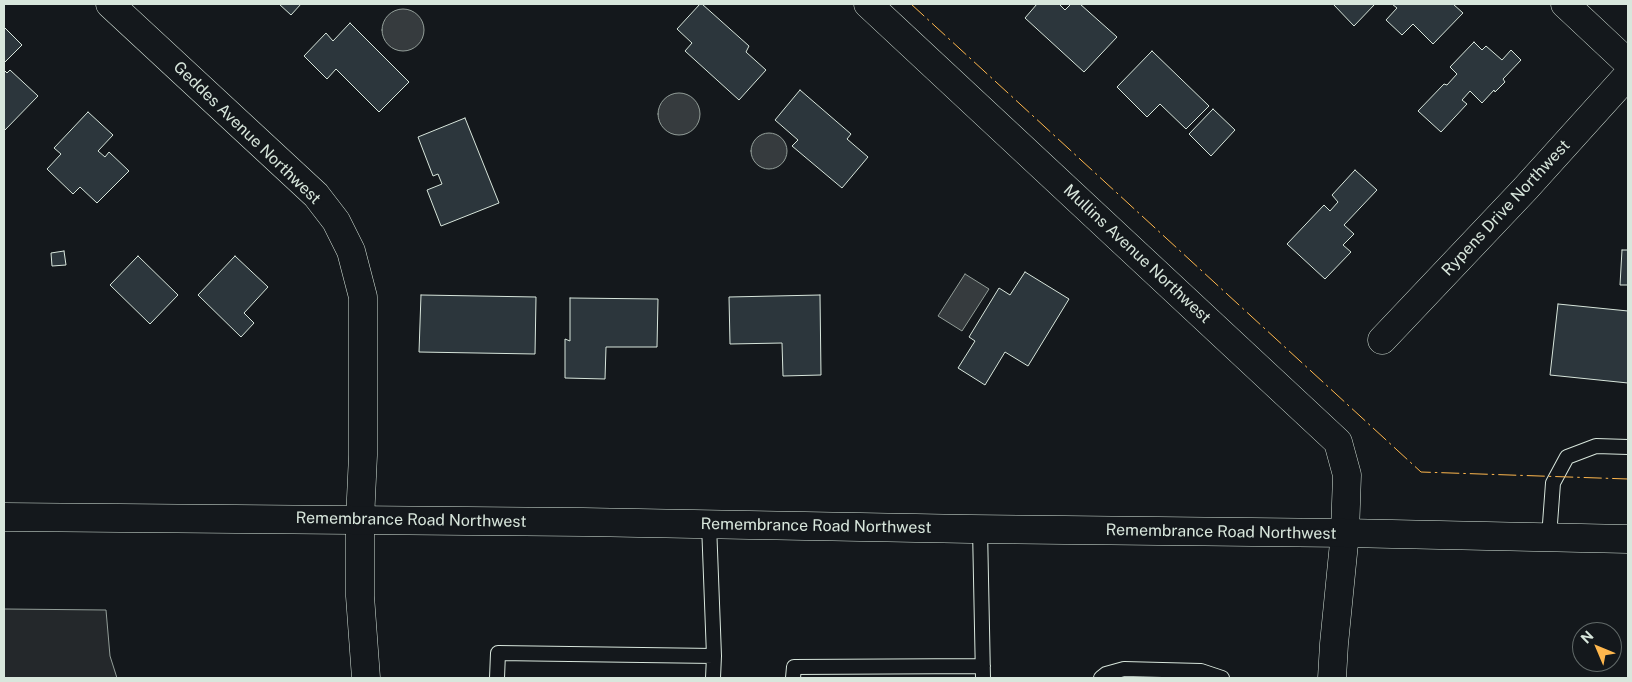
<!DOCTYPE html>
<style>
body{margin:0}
#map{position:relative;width:1632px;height:682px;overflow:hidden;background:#14181c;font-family:"Public Sans",sans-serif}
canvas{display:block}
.frame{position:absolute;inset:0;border:5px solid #d8e6dc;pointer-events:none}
.north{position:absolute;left:1572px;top:622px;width:50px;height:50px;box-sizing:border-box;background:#14181c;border:1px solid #626a69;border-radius:50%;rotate:315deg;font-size:14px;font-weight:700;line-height:20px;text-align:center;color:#d8e6dc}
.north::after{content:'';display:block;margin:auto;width:18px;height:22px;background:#ffb74d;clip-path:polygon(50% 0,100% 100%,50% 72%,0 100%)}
</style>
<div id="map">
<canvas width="1632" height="682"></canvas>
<div class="frame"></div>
<div class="north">N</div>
</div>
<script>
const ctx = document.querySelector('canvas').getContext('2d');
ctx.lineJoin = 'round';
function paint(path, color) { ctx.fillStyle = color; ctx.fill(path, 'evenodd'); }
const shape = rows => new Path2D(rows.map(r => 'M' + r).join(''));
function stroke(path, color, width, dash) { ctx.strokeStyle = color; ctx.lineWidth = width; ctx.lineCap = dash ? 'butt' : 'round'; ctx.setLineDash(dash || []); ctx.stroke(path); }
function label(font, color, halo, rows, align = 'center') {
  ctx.font = font + ' "Public Sans",sans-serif'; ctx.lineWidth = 4; ctx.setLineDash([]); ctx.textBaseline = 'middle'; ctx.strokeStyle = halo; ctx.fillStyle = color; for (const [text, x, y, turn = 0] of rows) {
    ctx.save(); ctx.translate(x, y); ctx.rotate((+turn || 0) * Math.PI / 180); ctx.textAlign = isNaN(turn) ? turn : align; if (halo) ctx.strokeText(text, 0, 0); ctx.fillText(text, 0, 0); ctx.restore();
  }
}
const parking = shape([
 [4,609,106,610,110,656,117,678,4,678,4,609]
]);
paint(parking, '#24282b');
stroke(parking, '#939e99', 1);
const water = shape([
 '382 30a21 21 0 1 1 42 0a21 21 0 1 1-42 0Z',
 '658 114a21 21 0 1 1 42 0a21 21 0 1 1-42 0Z',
 '751 151a18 18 0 1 1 36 0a18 18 0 1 1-36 0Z',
 [965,274,989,289,962,331,938,316,965,274]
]);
paint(water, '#363b3e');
stroke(water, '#939e99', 1);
const building = shape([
 [279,4,301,4,291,15,279,4],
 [700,4,702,4,749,46,746,52,766,70,739,100,685,51,692,43,677,29,700,4],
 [1037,4,1059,4,1065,10,1071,4,1080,4,1117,37,1084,72,1025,18,1037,4],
 [1333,4,1375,4,1354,26,1333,4],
 [1392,4,1453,4,1463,13,1433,44,1413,24,1402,35,1386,20,1397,8,1392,4],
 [350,23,409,82,379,112,336,69,327,79,304,56,326,33,333,41,350,23],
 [4,27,22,45,4,63,4,27],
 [1474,42,1482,50,1486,46,1502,60,1511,50,1521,60,1503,79,1505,82,1495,92,1494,90,1482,103,1470,91,1462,100,1467,104,1441,132,1418,111,1444,84,1447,85,1457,74,1450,67,1474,42],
 [1152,51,1209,106,1186,129,1160,104,1147,117,1117,87,1152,51],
 [4,70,7,73,10,70,38,96,4,131,4,70],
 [800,90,851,134,847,139,868,157,842,188,792,146,798,140,775,120,800,90],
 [1213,109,1235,130,1211,156,1189,134,1213,109],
 [88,112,113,135,98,151,105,157,109,152,129,171,97,203,80,187,73,194,47,169,61,154,54,148,88,112],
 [465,118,499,203,441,226,427,190,442,184,438,174,433,176,418,137,465,118],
 [1355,170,1377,190,1344,225,1354,234,1343,245,1351,252,1325,279,1287,244,1324,205,1330,211,1338,202,1332,195,1355,170],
 [1622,250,1628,250,1628,285,1620,285,1622,250],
 [64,251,66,265,52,266,51,253,64,251],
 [138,256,178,295,150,324,110,285,138,256],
 [235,256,268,287,244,313,254,323,241,337,198,295,235,256],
 [1025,272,1069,299,1028,366,1005,352,985,385,958,368,975,341,969,337,999,288,1010,295,1025,272],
 [421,295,536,297,535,354,419,352,421,295],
 [820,295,821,375,783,376,782,343,730,344,729,297,820,295],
 [570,298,658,299,657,347,606,347,605,379,565,378,565,339,570,341,570,298],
 [1558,304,1628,311,1628,383,1550,375,1558,304]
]);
paint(building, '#2c363c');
stroke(building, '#d8e6dc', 1);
const service = shape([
 [980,529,983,678],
 [1549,537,1553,483,1567,457,1596,446,1628,447],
 [497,678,498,653,714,656,709,524],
 [713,678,714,656],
 [793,678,794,667,983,666],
 [1101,678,1106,674,1124,669,1201,671,1222,678]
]);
const minor = shape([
 [110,4,316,195,336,221,351,251,363,297,363,455,360,520,360,596,366,678],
 [868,4,1338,442,1347,475,1345,533,1334,644,1332,678],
 [1565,4,1628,63],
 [1382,340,1526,188,1628,75]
]);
const secondary = shape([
 [4,517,583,522,971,529,1345,533,1628,539]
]);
stroke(service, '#d8e6dc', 16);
stroke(minor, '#d8e6dc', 29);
stroke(secondary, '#d8e6dc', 29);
stroke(service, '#14181c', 14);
stroke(minor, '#14181c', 28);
stroke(secondary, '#14181c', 28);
stroke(shape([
 [911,4,1421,472,1628,479]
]), '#ffb74d', 1, [18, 4, 2.5, 4]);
label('16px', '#d8e6dc', '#14181c', [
 ["Geddes Avenue Northwest",247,133,44],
 ["Rypens Drive Northwest",1506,208,-47],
 ["Mullins Avenue Northwest",1137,254,43],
 ["Remembrance Road Northwest",411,520,1],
 ["Remembrance Road Northwest",816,526,1],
 ["Remembrance Road Northwest",1221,532,1]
]);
</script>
